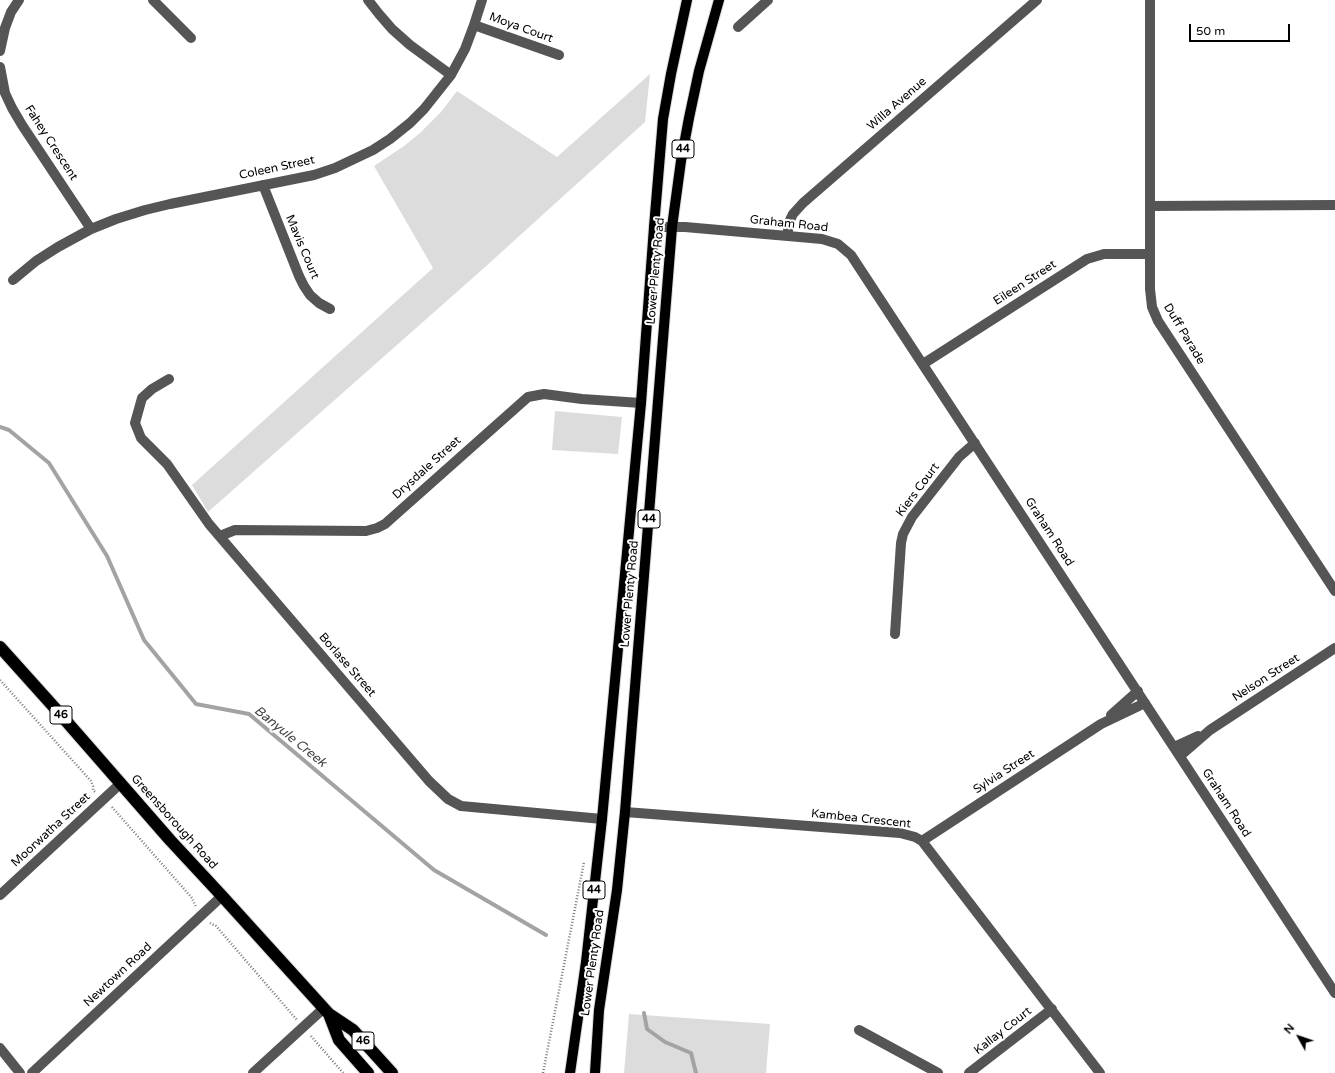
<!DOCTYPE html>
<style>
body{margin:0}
#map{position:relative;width:1335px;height:1073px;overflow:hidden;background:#fff;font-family:"Varela Round",sans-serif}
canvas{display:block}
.north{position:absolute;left:1279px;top:1017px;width:40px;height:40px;-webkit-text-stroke:3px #fff;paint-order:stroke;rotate:310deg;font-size:11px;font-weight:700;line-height:16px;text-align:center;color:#000}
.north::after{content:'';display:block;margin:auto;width:14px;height:18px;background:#000;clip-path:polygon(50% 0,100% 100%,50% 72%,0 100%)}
.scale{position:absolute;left:1189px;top:24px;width:101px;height:18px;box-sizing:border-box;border:2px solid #000;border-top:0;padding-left:5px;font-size:12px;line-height:14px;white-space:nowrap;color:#000;-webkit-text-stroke:3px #fff;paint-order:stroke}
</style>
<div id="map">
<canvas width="1335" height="1073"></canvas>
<div class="north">N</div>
<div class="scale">50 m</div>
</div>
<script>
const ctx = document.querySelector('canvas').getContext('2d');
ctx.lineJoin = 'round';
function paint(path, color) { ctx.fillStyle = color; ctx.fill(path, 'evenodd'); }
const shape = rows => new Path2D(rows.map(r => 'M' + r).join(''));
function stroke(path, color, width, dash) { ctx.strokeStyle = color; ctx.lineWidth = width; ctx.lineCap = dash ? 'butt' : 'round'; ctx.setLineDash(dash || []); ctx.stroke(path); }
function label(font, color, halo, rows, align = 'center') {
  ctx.font = font + ' "Varela Round",sans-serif'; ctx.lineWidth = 4; ctx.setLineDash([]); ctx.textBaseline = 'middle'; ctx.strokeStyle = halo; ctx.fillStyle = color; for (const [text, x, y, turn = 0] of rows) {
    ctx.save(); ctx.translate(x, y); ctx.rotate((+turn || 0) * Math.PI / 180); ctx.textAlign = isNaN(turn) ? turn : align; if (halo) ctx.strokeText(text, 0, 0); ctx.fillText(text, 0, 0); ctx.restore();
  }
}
paint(shape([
 [650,74,645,122,484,268,208,512,192,485,433,268,374,166,404,146,420,133,441,112,457,91,557,157],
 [555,411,622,417,618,454,552,450],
 [629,1014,770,1024,766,1073,624,1073]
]), '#dcdcdc');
stroke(shape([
 [0,427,9,430,49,463,107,556,144,640,196,704,249,714,434,870,546,935],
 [644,1013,647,1029,665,1042,691,1053,696,1073]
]), '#a3a3a3', 4);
const major = shape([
 [570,1073,586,962,602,819,641,403,654,227,663,119,671,74,687,0],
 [595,1073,599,1010,617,890,625,812,672,227,681,161,689,118,699,71,719,0]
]);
const highway = shape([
 [0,647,53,706,170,840,222,896,329,1014,353,1030,392,1073],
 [329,1014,339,1040,368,1073]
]);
stroke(major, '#dbdbdb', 12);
stroke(highway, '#dbdbdb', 14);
stroke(shape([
 [0,680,91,781,93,786,93,790,95,792],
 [112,807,192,898,196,907],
 [210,923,216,926,297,1020],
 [311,1036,343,1073],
 [543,1073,584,862]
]), '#777', 2.5, [1, 2]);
stroke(shape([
 [153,0,191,38],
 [368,0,379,14,392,29,410,45,451,75],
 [1150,0,1150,289,1152,307,1158,321,1335,591],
 [474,25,559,55],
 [738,27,768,0],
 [0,51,5,28,11,12,19,0],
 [0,67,5,93,12,108,22,125,91,229],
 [263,185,299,276,304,286,310,295,319,303,330,309],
 [1150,206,1335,205],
 [654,227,685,227,822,239,838,244,851,255,1335,993],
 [787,236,790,220,793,214,803,203,1037,0],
 [13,280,36,261,58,247,91,229,116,219,145,210,170,204,314,175,335,168,373,150,390,139,410,123,424,109,451,75,465,49,474,25,482,0],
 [923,364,1087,259,1104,254,1150,254],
 [169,379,152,389,142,398,135,423,141,438,167,464,209,524,429,781,448,799,461,806,602,819],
 [220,536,235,530,366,531,377,528,385,524,528,397,544,394,582,399,641,403],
 [895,634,901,543,903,534,912,517,959,457,975,443],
 [1111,715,1138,691],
 [1174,747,1198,736],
 [1180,756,1210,730,1335,648],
 [625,812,900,833,915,837,922,841,1100,1073],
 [922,841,1101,724,1145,703],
 [0,895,121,783],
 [859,1030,938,1073],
 [0,1048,20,1073],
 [32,1073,222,896],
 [253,1073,324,1008],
 [969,1073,1052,1009]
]), '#555', 10);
stroke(major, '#000', 10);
stroke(highway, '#000', 12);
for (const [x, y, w] of [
 [683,149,22],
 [649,519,22],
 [61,715,22],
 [594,890,22],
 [363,1041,22]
]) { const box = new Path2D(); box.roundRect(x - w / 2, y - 9, w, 18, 3); ctx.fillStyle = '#fff'; ctx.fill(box); stroke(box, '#000', 1); }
label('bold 11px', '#000', null, [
 ["44",683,149],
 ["44",649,519],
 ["46",61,715],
 ["44",594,890],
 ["46",363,1041]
]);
label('12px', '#000', '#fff', [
 ["Moya Court",521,28,20],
 ["Willa Avenue",897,104,-41],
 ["Fahey Crescent",51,143,57],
 ["Coleen Street",277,168,-12],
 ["Graham Road",789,224,6],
 ["Mavis Court",302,247,67],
 ["Lower Plenty Road",656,271,-85],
 ["Eileen Street",1025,283,-33],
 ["Duff Parade",1184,334,59],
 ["Drysdale Street",427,468,-42],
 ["Kiers Court",918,490,-53],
 ["Graham Road",1049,532,57],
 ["Lower Plenty Road",630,594,-85],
 ["Borlase Street",347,665,49],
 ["Nelson Street",1266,678,-33],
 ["Sylvia Street",1004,772,-33],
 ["Graham Road",1226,803,57],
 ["Kambea Crescent",861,819,6],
 ["Greensborough Road",174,822,48],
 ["Moorwatha Street",51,830,-43],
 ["Lower Plenty Road",593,963,-82],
 ["Newtown Road",118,975,-43],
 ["Kallay Court",1003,1031,-38]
]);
label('italic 13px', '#444', '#fff', [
 ["Banyule Creek",290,737,39]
]);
</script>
